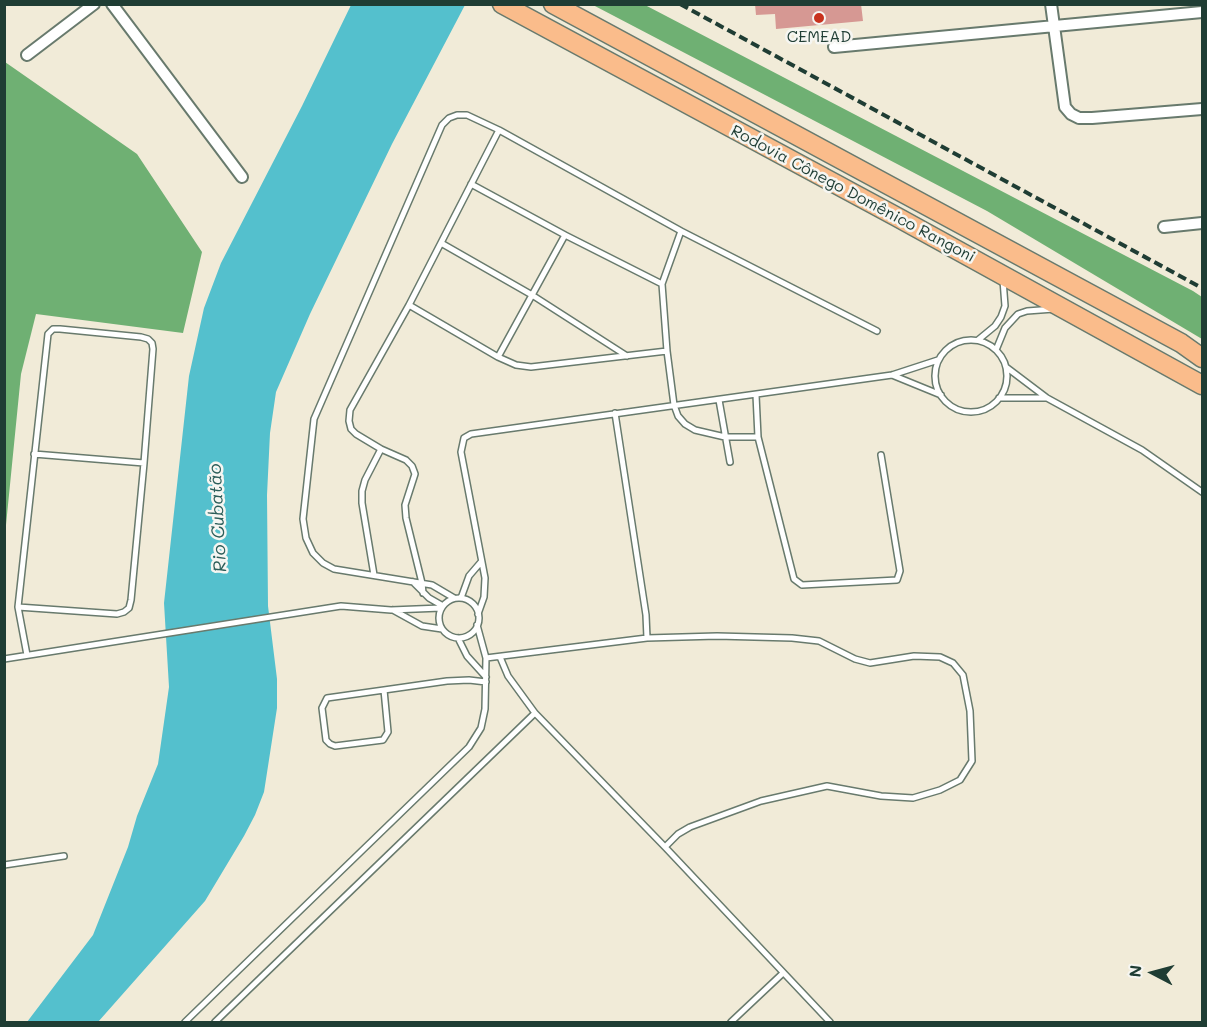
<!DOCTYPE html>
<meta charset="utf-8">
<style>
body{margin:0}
#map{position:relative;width:1207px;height:1027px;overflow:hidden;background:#f1ebd8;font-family:Mali,sans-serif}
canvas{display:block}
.frame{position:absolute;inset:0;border:6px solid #1f3d34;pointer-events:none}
.north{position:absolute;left:1123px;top:943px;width:60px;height:60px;-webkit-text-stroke:4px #f6f6f2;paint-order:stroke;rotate:276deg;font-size:16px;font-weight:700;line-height:24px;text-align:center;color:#1f3d34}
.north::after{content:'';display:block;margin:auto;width:21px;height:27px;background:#1f3d34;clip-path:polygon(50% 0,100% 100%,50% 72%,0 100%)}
</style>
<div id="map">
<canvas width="1207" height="1027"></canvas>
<div class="frame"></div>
<div class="north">N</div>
</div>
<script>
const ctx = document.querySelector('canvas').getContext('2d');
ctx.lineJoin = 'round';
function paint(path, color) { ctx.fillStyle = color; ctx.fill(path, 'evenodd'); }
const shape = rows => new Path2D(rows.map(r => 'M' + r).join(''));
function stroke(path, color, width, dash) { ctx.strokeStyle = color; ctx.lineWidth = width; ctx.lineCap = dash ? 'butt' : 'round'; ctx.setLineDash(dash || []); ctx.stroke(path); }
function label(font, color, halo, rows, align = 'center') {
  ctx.font = font + ' Mali,sans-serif'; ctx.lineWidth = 5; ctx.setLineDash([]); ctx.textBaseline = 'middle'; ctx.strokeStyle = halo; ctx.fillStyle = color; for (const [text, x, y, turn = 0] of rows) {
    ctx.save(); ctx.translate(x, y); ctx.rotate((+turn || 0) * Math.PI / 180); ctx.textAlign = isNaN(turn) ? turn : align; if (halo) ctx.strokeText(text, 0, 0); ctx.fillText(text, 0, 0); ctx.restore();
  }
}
paint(shape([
 [593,5,645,5,1193,291,1202,297,1202,339,987,211],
 [5,62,137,154,202,252,183,333,36,314,21,374,5,535]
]), '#6fb073');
paint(shape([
 [351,5,465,5,392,144,310,314,276,392,270,433,267,495,268,606,277,679,277,708,264,792,255,815,244,836,205,901,98,1022,27,1022,93,935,128,847,137,816,158,764,169,687,164,603,189,376,204,308,221,263,302,106]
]), '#54c0cd');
paint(shape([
 [755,4,861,4,863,21,776,29,775,14,756,15]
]), '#d69893');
const lane = shape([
 [471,184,565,235,662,284],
 [681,231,877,331],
 [441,243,532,295,627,356],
 [409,305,499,130],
 [978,340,995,326,1001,317,1005,306,1003,280],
 '935 376a36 36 0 1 1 72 0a36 36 0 1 1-72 0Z',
 [996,350,1005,328,1018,314,1027,311,1054,309],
 [498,357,565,235],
 [1006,367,1047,398,1142,450,1202,492],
 [892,375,941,395],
 [756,395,758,437,794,579,802,585,897,580,900,571,881,455],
 [999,398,1046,398],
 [719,400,730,462],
 [34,454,144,463],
 [374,575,362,503,362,491,365,480,381,449],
 [413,582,429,598,443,606],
 [423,593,422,583,406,518,405,505,415,474,412,466,406,460,381,449,356,434,351,429,349,421,350,410,409,305,498,357,516,365,531,367,667,351,674,405,678,416,685,424,695,430,725,437,758,437],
 [454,598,432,585,334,569,323,563,313,553,306,538,303,519,314,419,442,125,449,118,457,115,467,115,499,130,681,231,662,284,667,351],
 [461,598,469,576,481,562],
 '439 618a20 20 0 1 1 40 0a20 20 0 1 1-40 0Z',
 [18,607,117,614,124,612,129,608,131,600,144,463,153,349,152,343,148,339,141,337,60,329,53,329,48,334,18,607,27,655],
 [393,610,422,626,442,629],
 [478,614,484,597,485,578,461,452,464,438,471,434,892,375,938,360],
 [458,638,467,656,486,677],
 [647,638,717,636,792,638,819,641,855,659,870,663,914,656,940,657,953,663,963,675,970,711,972,761,960,780,940,790,913,798,881,796,827,786,761,801,690,827,678,834,665,847],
 [500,657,508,676,535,713,665,847,830,1022],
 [486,658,647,638,646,615,615,413],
 [4,659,341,606,391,610,441,608],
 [384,690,388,732,383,740,335,746,330,744,326,740,322,708,327,698,384,690,447,681,469,680,486,682],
 [4,865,64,856],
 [185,1022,469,747,481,728,485,709,486,658,477,625],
 [215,1022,535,713],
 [731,1022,782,974]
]);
const street = shape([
 [112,4,242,177],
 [1051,4,1065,107,1071,114,1079,118,1092,118,1202,109],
 [834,47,1202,12],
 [27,55,94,4],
 [1164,227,1202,223]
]);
const highway = shape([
 [502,4,897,217,1202,385],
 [553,4,1181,343,1202,358]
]);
stroke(lane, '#687a6d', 8);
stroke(street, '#687a6d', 14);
stroke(highway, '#687a6d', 21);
stroke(lane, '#fff', 5);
stroke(street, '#fff', 10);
stroke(highway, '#fabc8b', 18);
stroke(shape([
 [680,4,1202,288]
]), '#1f3d34', 4, [9, 4.5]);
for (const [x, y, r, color] of [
 [819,18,6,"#c8321e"]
]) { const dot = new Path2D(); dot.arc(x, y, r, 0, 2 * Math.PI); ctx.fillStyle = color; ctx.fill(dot); stroke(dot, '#f6f6f2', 2); }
label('16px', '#1f3d34', '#f6f6f2', [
 ["CEMEAD",819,37]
]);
label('16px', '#1f3d34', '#f6f6f2', [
 ["Rodovia Cônego Domênico Rangoni",853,194,28]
]);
label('italic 18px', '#2c5e5a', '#f6f6f2', [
 ["Rio Cubatão",218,518,-93]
]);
</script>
